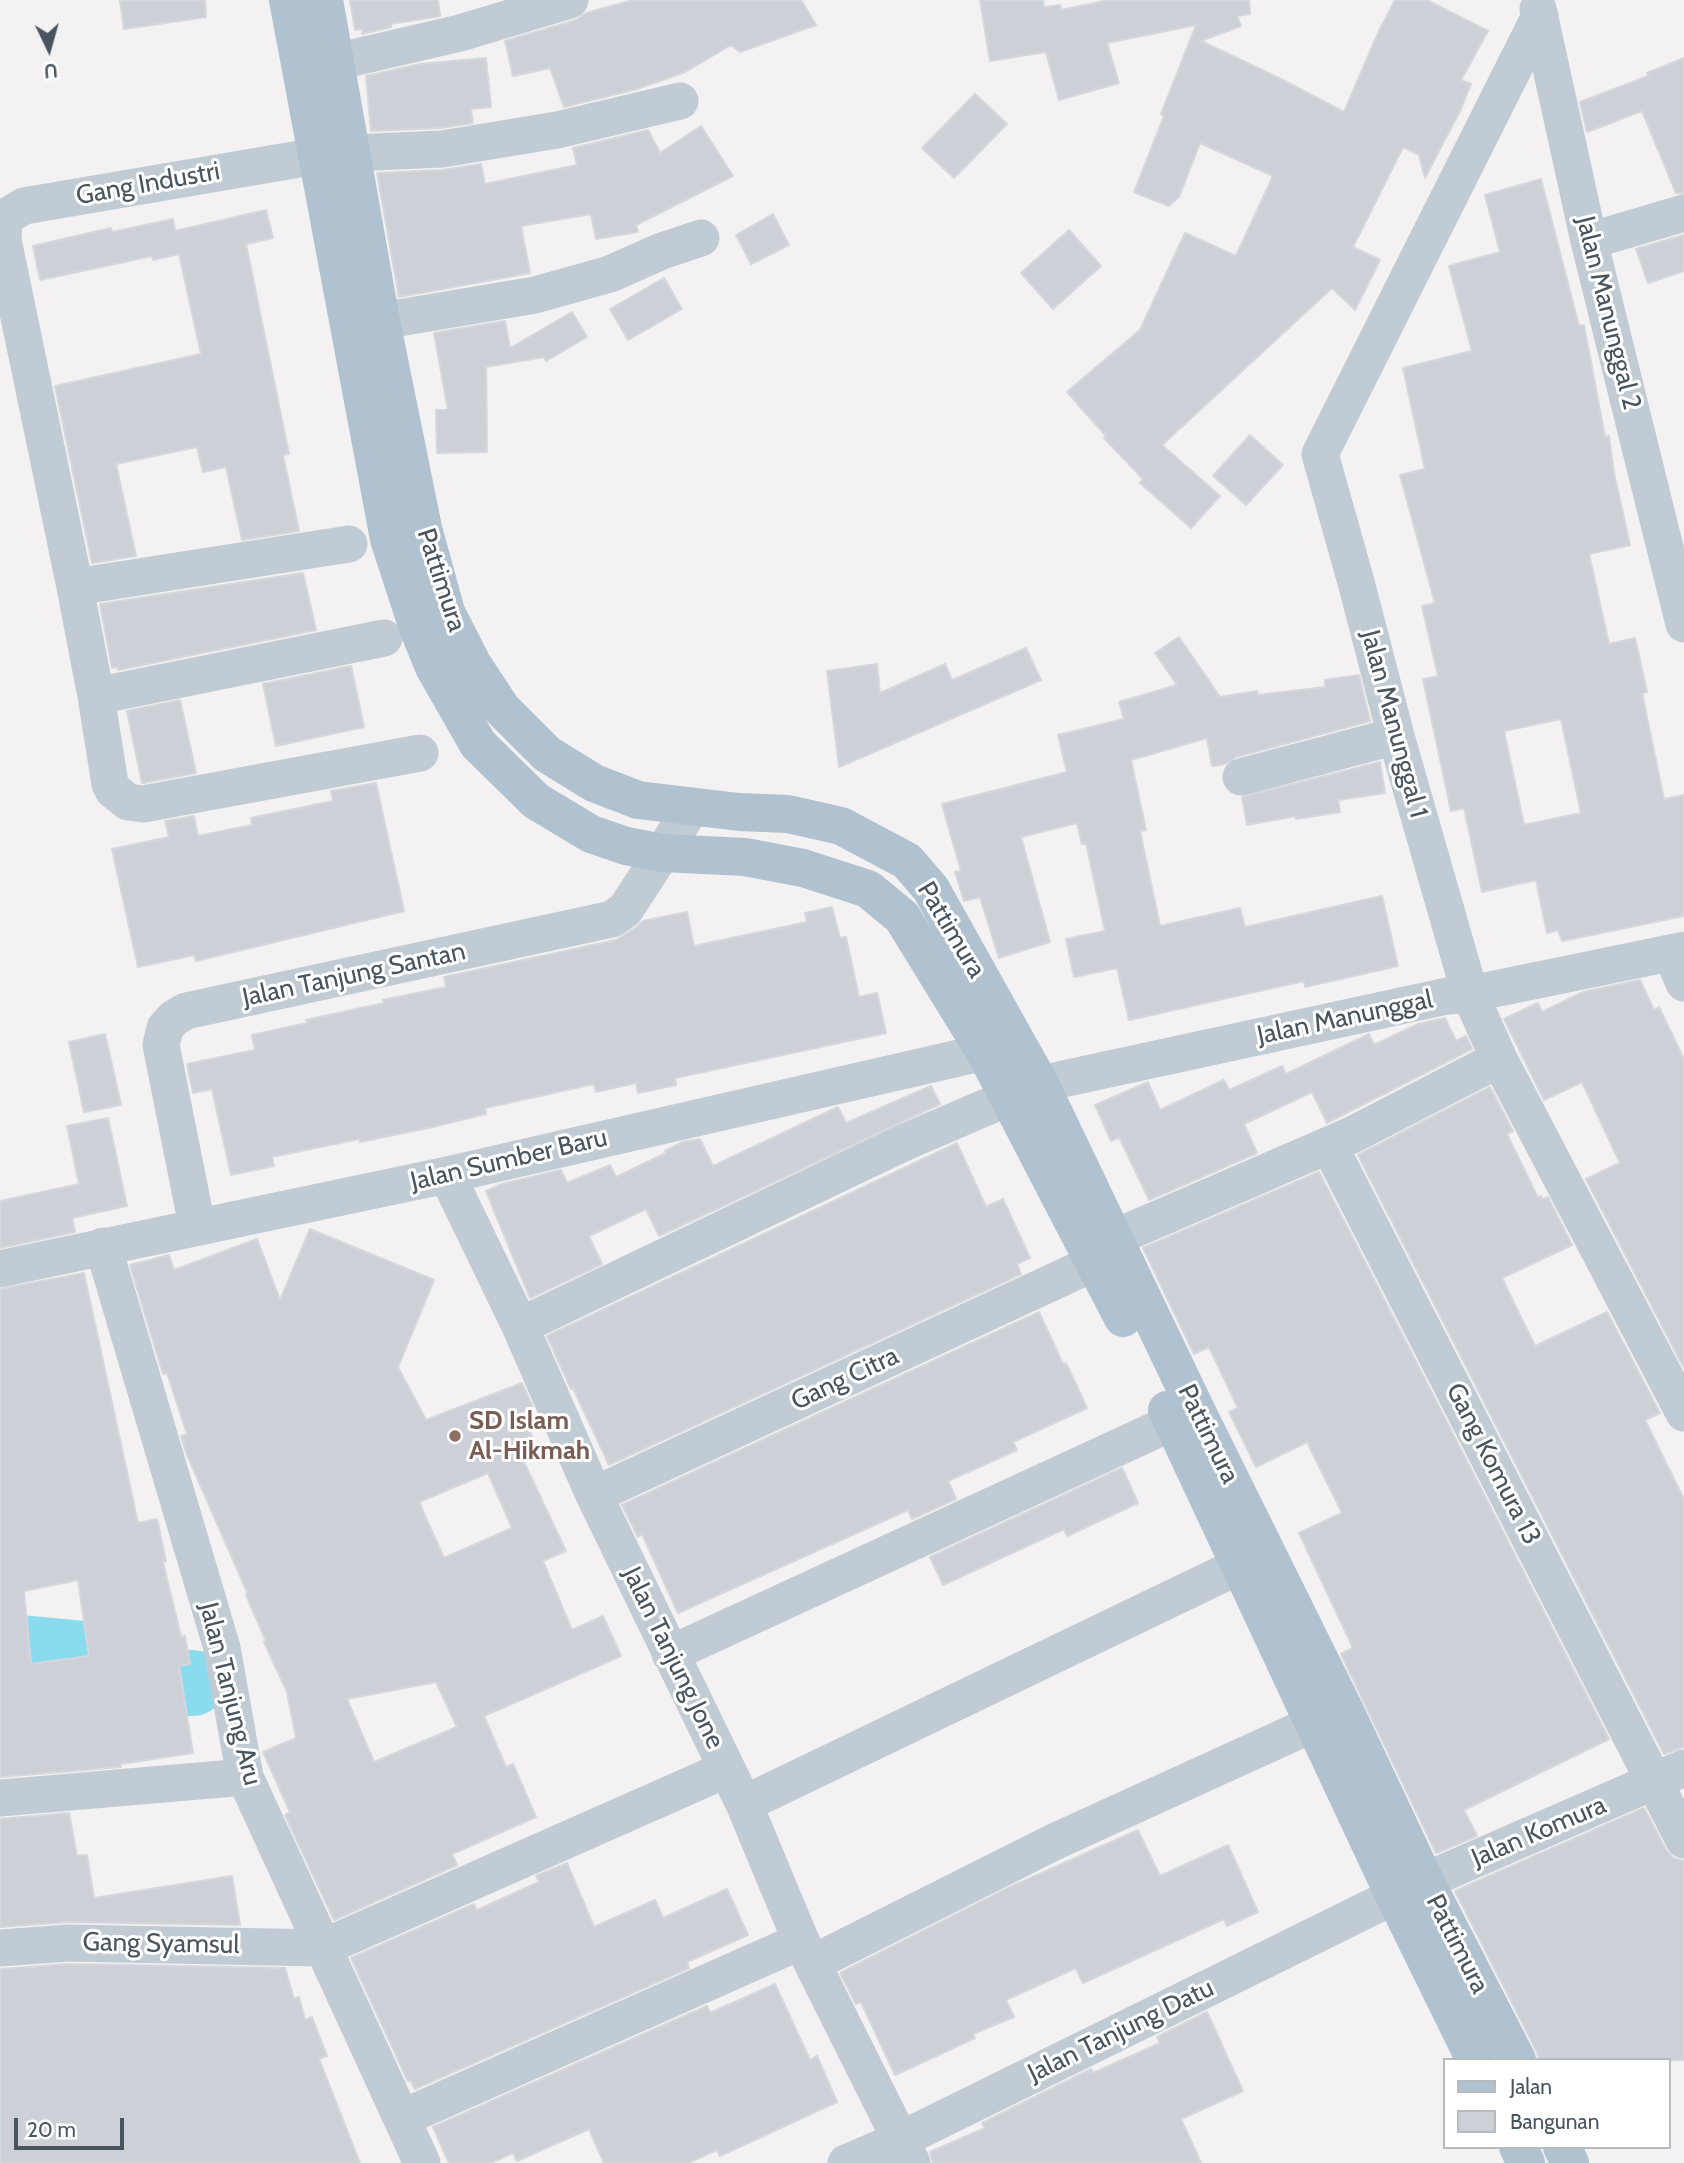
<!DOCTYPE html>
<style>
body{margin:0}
#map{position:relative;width:1684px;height:2163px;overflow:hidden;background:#f3f1f1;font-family:Cabin,sans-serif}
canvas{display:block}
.legend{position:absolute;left:1443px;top:2058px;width:228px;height:91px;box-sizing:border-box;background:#fff;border:2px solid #b6bbbf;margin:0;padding:9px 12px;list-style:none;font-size:21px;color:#48555f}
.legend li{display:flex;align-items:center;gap:14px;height:35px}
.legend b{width:35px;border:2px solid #b6bbbf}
.north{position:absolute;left:14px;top:14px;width:70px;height:70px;-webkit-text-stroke:5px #fff;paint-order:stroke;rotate:175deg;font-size:19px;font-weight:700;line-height:28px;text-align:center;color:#48555f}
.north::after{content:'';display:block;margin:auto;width:24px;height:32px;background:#48555f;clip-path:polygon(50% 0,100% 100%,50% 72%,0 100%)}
.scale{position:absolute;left:14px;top:2118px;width:110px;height:32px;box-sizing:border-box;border:4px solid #48555f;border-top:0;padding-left:9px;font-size:21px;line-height:24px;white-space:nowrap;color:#48555f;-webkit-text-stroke:5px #fff;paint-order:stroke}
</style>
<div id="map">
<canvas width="1684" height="2163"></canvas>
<ul class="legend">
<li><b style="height:9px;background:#b0c1d0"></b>Jalan</li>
<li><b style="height:19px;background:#cdd0d6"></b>Bangunan</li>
</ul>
<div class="north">U</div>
<div class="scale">20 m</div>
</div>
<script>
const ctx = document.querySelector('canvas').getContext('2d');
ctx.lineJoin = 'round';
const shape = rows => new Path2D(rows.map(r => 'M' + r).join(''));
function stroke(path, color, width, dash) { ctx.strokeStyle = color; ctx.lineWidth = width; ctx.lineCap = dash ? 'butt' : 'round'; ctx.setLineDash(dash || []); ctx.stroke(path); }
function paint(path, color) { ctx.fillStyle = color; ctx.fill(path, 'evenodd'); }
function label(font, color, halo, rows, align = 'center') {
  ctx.font = font + ' Cabin,sans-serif'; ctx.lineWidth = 6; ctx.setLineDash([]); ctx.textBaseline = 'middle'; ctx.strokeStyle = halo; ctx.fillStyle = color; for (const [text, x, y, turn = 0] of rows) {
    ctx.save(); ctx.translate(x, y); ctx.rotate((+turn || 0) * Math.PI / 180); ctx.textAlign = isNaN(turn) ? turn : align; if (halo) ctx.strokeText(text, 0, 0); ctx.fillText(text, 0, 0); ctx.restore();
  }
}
stroke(shape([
 [0,1646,106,1656,133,1683,193,1683]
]), '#8bdbef', 66);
const building = shape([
 [120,0,205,0,206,17,124,29,120,0],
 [350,0,438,0,440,16,391,24,391,27,362,34,362,29,355,30,350,0],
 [633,0,801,0,816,25,740,52,731,45,685,72,637,89,564,107,550,68,513,76,505,41,576,20,586,13,633,0],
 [980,0,1043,0,1044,7,1060,5,1061,10,1109,0,1249,0,1250,14,1237,16,1241,26,1201,41,1283,80,1344,112,1379,31,1395,0,1427,0,1488,31,1461,80,1471,84,1461,109,1425,178,1419,155,1403,147,1353,247,1380,260,1355,310,1332,288,1162,445,1220,496,1191,528,1140,483,1143,479,1104,438,1106,436,1067,392,1140,330,1185,233,1236,256,1273,176,1200,143,1179,197,1169,206,1134,192,1164,116,1161,114,1196,25,1107,43,1119,83,1059,100,1046,52,990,61,980,0],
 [486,58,491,107,471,109,473,123,440,128,371,131,366,76,420,64,486,58],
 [1684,58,1684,193,1676,193,1642,111,1587,132,1580,102,1648,76,1647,73,1684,58],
 [975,94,1007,124,954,178,922,148,975,94],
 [701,126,733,176,636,225,638,232,596,239,591,214,521,226,530,273,399,297,377,173,443,170,481,164,485,184,577,165,573,148,648,130,660,153,701,126],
 [1541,179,1579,326,1584,325,1605,437,1609,436,1614,473,1630,545,1589,554,1609,644,1635,638,1647,692,1642,693,1664,799,1684,795,1684,916,1562,941,1558,930,1547,933,1536,880,1482,892,1464,808,1451,811,1423,679,1438,676,1422,606,1435,603,1400,475,1425,469,1403,368,1472,351,1449,266,1500,252,1485,195,1541,179],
 [1561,719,1581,813,1524,825,1504,731,1561,719],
 [266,210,273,238,246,244,289,454,283,455,299,531,242,540,226,467,203,472,197,447,116,464,136,556,92,563,55,386,201,354,179,254,153,260,152,256,40,280,33,246,111,228,112,232,173,219,175,231,266,210],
 [773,214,789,245,751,264,736,235,773,214],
 [1069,230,1101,266,1053,309,1021,273,1069,230],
 [1684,235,1684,271,1648,283,1636,249,1684,235],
 [664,278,682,309,628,340,610,309,664,278],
 [572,312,587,337,546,361,544,357,486,367,487,452,437,453,436,410,448,410,434,333,505,321,510,348,572,312],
 [1250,435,1283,465,1246,505,1213,476,1250,435],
 [303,573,316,630,118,670,117,667,112,668,100,604,303,573],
 [1179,637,1220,697,1257,691,1258,695,1325,687,1325,680,1359,675,1370,721,1236,757,1225,764,1212,766,1207,738,1131,760,1146,830,1140,831,1160,926,1240,908,1245,927,1382,896,1398,966,1305,987,1304,981,1129,1020,1117,968,1074,977,1066,939,1105,931,1086,843,1082,844,1077,823,1021,837,1050,942,999,958,980,897,964,901,955,872,961,871,942,804,1067,772,1058,735,1124,719,1119,702,1177,685,1155,653,1179,637],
 [1026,648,1041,680,839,767,827,671,877,664,880,693,945,664,952,680,1026,648],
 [351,666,364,727,276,746,263,684,351,666],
 [180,700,196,773,142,783,127,711,180,700],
 [1380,762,1385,793,1338,800,1340,812,1296,819,1295,816,1247,825,1242,797,1380,762],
 [376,783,404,911,196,961,194,955,138,967,112,849,169,837,165,821,194,816,198,836,252,825,251,818,333,801,331,791,376,783],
 [832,907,840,938,846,937,859,997,877,993,886,1033,675,1078,676,1085,638,1093,636,1083,596,1092,594,1084,485,1108,486,1114,428,1128,360,1142,359,1139,272,1157,274,1166,231,1175,212,1089,193,1093,187,1064,255,1050,252,1035,307,1023,306,1020,384,1003,383,1000,446,987,444,977,616,940,637,927,643,921,687,912,694,946,807,922,805,913,832,907],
 [1640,980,1654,1010,1659,1007,1684,1059,1684,1368,1586,1179,1620,1163,1582,1082,1544,1100,1504,1019,1538,1003,1542,1012,1583,992,1640,980],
 [1445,1018,1456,1041,1466,1036,1472,1049,1327,1123,1312,1092,1244,1124,1257,1153,1149,1200,1119,1137,1111,1141,1095,1105,1148,1082,1160,1110,1224,1080,1229,1090,1282,1066,1286,1074,1367,1035,1369,1034,1374,1045,1418,1024,1445,1018],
 [105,1034,121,1105,84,1112,69,1042,105,1034],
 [931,1086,940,1104,659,1236,646,1209,589,1236,602,1264,530,1298,486,1191,502,1184,561,1170,567,1183,610,1165,616,1177,666,1153,665,1151,683,1142,700,1139,713,1166,838,1107,846,1123,931,1086],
 [1490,1087,1513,1131,1507,1134,1538,1198,1541,1196,1542,1200,1548,1197,1572,1245,1502,1278,1535,1346,1607,1312,1660,1413,1645,1420,1684,1499,1684,1747,1664,1754,1358,1155,1490,1087],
 [108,1118,127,1206,72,1218,75,1232,0,1248,0,1201,79,1184,67,1126,108,1118],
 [957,1143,986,1207,1003,1199,1030,1258,1017,1264,1021,1274,609,1465,573,1388,571,1389,547,1336,957,1143],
 [1319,1172,1609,1739,1464,1810,1477,1836,1436,1853,1341,1654,1353,1648,1299,1533,1342,1513,1307,1442,1256,1467,1229,1412,1238,1408,1209,1347,1194,1354,1143,1248,1319,1172],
 [310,1229,434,1280,398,1367,426,1420,522,1383,533,1407,522,1412,538,1451,522,1458,566,1551,543,1561,572,1630,603,1616,621,1656,484,1716,506,1767,513,1764,536,1817,452,1854,457,1865,334,1920,285,1815,290,1812,263,1752,296,1738,287,1692,264,1642,266,1641,246,1595,248,1594,187,1455,181,1436,187,1434,167,1373,163,1374,130,1265,169,1255,174,1270,257,1239,280,1300,310,1229],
 [488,1473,512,1528,444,1558,419,1502,488,1473],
 [436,1682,457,1727,374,1762,347,1699,436,1682],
 [84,1273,138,1523,157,1519,166,1561,163,1562,181,1637,185,1636,190,1664,179,1666,193,1753,120,1764,121,1767,0,1777,0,1289,84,1273],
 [78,1580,89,1656,31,1664,24,1591,78,1580],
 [1039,1312,1063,1364,1066,1363,1087,1408,1013,1442,1017,1450,948,1481,956,1499,912,1519,908,1510,678,1613,642,1534,638,1537,622,1505,1039,1312],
 [1122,1468,1138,1503,1067,1536,1064,1529,943,1585,930,1557,1122,1468],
 [1644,1808,1666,1850,1673,1858,1684,1861,1684,2060,1539,2060,1536,2050,1455,1891,1644,1808],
 [69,1813,77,1856,87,1855,94,1898,232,1876,240,1925,68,1922,0,1927,0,1819,69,1813],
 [1138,1830,1160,1876,1228,1845,1258,1912,1227,1926,1224,1919,1083,1983,1076,1968,1006,2000,1014,2017,973,2034,975,2038,895,2075,861,2002,856,2004,840,1973,1008,1888,1138,1830],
 [567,1863,594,1927,655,1900,663,1918,727,1889,748,1935,687,1962,689,1968,415,2089,410,2080,408,2081,351,1958,474,1904,477,1910,539,1882,536,1876,567,1863],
 [69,1964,285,1968,294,1999,299,1997,305,2020,312,2017,327,2056,319,2059,360,2163,0,2163,0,1969,69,1964],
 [775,1984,810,2060,817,2056,837,2102,720,2156,717,2150,688,2163,604,2163,589,2129,517,2161,513,2153,491,2163,449,2163,433,2127,707,2006,710,2013,775,1984],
 [1207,2012,1243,2091,1181,2119,1201,2163,933,2163,930,2152,985,2128,982,2123,1091,2069,1093,2073,1160,2043,1157,2037,1207,2012]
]);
paint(building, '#cdd0d6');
stroke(building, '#d5d7dc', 2);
stroke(shape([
 [1538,9,1589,241,1684,624],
 [1540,16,1320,454,1356,582,1396,736,1470,994,1499,1059,1684,1413],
 [335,62,460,33,570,0],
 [351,153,442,149,557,130,680,101],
 [317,156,24,206,7,216,4,221,3,240,75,587,96,696,110,784,113,790,128,802,143,804,420,753],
 [1589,241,1684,213],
 [381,321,535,295,610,274,662,251,701,238],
 [75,587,349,544],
 [96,696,384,638],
 [1241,777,1396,736],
 [1671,953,1684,983],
 [1329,1145,1684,1840],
 [447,1175,520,1326,594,1495,744,1804,801,1941,912,2163],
 [197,1226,161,1045,165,1028,174,1018,186,1011,612,919,625,910,692,807],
 [1114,1238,1352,1135,1499,1059],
 [103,1246,222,1648,245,1777,422,2163],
 [0,1269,447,1175,985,1052,1013,1040],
 [520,1326,903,1143,1040,1084,1447,996,1470,994,1684,950],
 [594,1495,1096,1262],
 [670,1654,1173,1422],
 [0,1798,245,1777],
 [744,1804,1239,1566],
 [0,1948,68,1943,322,1948,727,1769],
 [813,1963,1056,1841,1313,1724],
 [402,2118,801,1941],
 [846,2163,902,2139,1425,1881,1684,1768]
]), '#c1cbd3', 37);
stroke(shape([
 [288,0,389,539,418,628,434,667,478,744,536,801,591,834,626,846,663,853,745,857,803,868,868,889,902,917,985,1052,1123,1318],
 [324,0,381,321,423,528,446,612,473,665,502,709,547,754,594,783,638,800,739,812,788,814,841,826,907,861,931,889,1040,1084,1196,1410,1344,1709,1425,1881,1517,2060],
 [1167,1410,1395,1897,1475,2060],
 [1518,2147,1526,2163],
 [1562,2147,1570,2163]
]), '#b0c1d0', 38);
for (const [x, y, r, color] of [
 [455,1436,7,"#8d6e63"]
]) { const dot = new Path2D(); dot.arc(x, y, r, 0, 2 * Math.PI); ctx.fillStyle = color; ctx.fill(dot); stroke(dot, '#fff', 2.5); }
label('26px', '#48555f', '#fff', [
 ["Gang Industri",148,184,-10],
 ["Jalan Manunggal 2",1608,313,76],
 ["Pattimura",441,580,72],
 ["Jalan Manunggal 1",1394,724,75],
 ["Pattimura",951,930,59],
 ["Jalan Tanjung Santan",354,975,-12],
 ["Jalan Manunggal",1345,1018,-12],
 ["Jalan Sumber Baru",509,1160,-13],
 ["Gang Citra",845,1379,-25],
 ["Pattimura",1208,1434,64],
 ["Gang Komura 13",1493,1464,63],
 ["Jalan Tanjung Jone",673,1658,64],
 ["Jalan Tanjung Aru",230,1694,76],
 ["Jalan Komura",1539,1832,-23],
 ["Gang Syamsul",161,1944,1],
 ["Pattimura",1457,1944,63],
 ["Jalan Tanjung Datu",1121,2031,-26]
]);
label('bold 26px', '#785e54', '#fff', [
 ["SD Islam",469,1421],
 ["Al-Hikmah",469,1451]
], 'left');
</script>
